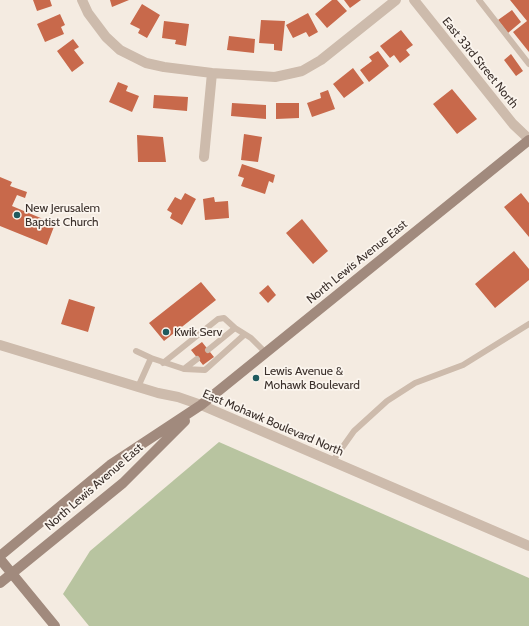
<!DOCTYPE html>
<style>
body{margin:0}
canvas{display:block;background:#f4ebe1}
</style>
<canvas width="529" height="626"></canvas>
<script>
const ctx = document.querySelector('canvas').getContext('2d');
ctx.lineJoin = 'round';
function paint(path, color) { ctx.fillStyle = color; ctx.fill(path, 'evenodd'); }
const shape = rows => new Path2D(rows.map(r => 'M' + r).join(''));
function stroke(path, color, width, dash) { ctx.strokeStyle = color; ctx.lineWidth = width; ctx.lineCap = dash ? 'butt' : 'round'; ctx.setLineDash(dash || []); ctx.stroke(path); }
function label(font, color, halo, rows, align = 'center') {
  ctx.font = font + ' Cabin,sans-serif'; ctx.lineWidth = 3.5; ctx.setLineDash([]); ctx.textBaseline = 'middle'; ctx.strokeStyle = halo; ctx.fillStyle = color; for (const [text, x, y, turn = 0] of rows) {
    ctx.save(); ctx.translate(x, y); ctx.rotate((+turn || 0) * Math.PI / 180); ctx.textAlign = isNaN(turn) ? turn : align; if (halo) ctx.strokeText(text, 0, 0); ctx.fillText(text, 0, 0); ctx.restore();
  }
}
paint(shape([
 [219,442,529,578,529,626,89,626,63,594,90,551]
]), '#b8c4a0');
paint(shape([
 [33,0,50,0,52,6,37,11],
 [110,0,129,0,112,7],
 [332,0,337,0,347,11,327,28,315,14],
 [344,0,361,0,350,8],
 [510,0,529,0,529,52,513,32,527,21],
 [142,4,160,15,147,38,138,33,140,29,130,24],
 [512,10,521,22,508,33,498,20],
 [308,13,318,32,309,37,306,32,293,38,286,25],
 [60,14,65,25,61,27,64,34,45,42,37,24],
 [261,20,285,21,282,51,274,50,274,44,259,43],
 [164,21,189,24,186,46,175,44,176,40,162,38],
 [401,30,413,45,406,50,410,55,400,63,394,55,390,58,380,46],
 [229,36,255,39,254,53,227,50],
 [73,39,79,47,74,50,84,63,72,72,57,51],
 [378,51,389,66,369,82,360,70,372,61,369,57],
 [511,54,523,71,516,76,504,60],
 [353,68,364,83,344,98,333,84],
 [118,82,128,86,126,91,139,96,132,112,109,102],
 [452,89,477,119,457,134,433,104],
 [328,90,335,109,312,117,307,103,321,98,320,93],
 [154,95,188,97,187,111,153,108],
 [232,103,266,105,266,119,231,116],
 [276,103,299,103,299,118,276,119],
 [244,134,262,137,258,162,241,160],
 [137,135,163,137,166,162,138,162],
 [242,164,275,175,273,183,269,181,265,194,241,186,244,178,238,176],
 [0,177,12,182,10,186,27,192,25,198,17,195,12,206,55,224,47,245,0,226],
 [185,193,196,199,182,225,170,218,172,213,167,210,175,197,181,200],
 [521,193,529,203,529,237,504,207],
 [214,197,215,202,228,201,229,218,205,220,203,199],
 [302,219,328,251,313,264,286,233],
 [514,251,529,269,529,280,495,308,475,284],
 [201,282,216,300,164,341,149,323],
 [268,285,276,295,268,303,259,293],
 [69,299,95,307,88,332,61,324],
 [202,342,214,357,203,365,191,350]
]), '#c8694b');
stroke(shape([
 [479,0,529,64],
 [208,350,235,328,251,338,266,353],
 [136,351,151,358,138,387],
 [151,358,184,369,197,359],
 [163,363,218,319,224,318,235,328],
 [184,369,205,370,244,335],
 [332,462,354,431,387,401,415,383,463,365,529,324]
]), '#cdbbac', 6);
stroke(shape([
 [82,0,88,13,106,37,120,50,146,63,164,67,212,73,275,77,302,71,321,60,396,0],
 [414,0,513,124,529,139],
 [204,157,212,73]
]), '#cdbbac', 10);
stroke(shape([
 [0,345,158,393,178,397,201,405,529,546]
]), '#cdbbac', 10);
stroke(shape([
 [0,556,110,465,201,405,529,140],
 [0,559,55,626],
 [0,583,123,483,185,421]
]), '#a18a7d', 10);
for (const [x, y, r, color] of [
 [17,215,4,"#1f5a5e"],
 [166,332,4,"#1f5a5e"],
 [256,378,4,"#1f5a5e"]
]) { const dot = new Path2D(); dot.arc(x, y, r, 0, 2 * Math.PI); ctx.fillStyle = color; ctx.fill(dot); stroke(dot, '#fbf5ee', 1.5); }
label('12px', '#3b302b', '#fbf5ee', [
 ["East 33rd Street North",480,63,51],
 ["North Lewis Avenue East",357,262,-39],
 ["East Mohawk Boulevard North",273,423,23],
 ["North Lewis Avenue East",94,487,-41]
]);
label('12px', '#3b302b', '#fbf5ee', [
 ["New Jerusalem",25,208],
 ["Baptist Church",25,222],
 ["Kwik Serv",174,332],
 ["Lewis Avenue &",264,371],
 ["Mohawk Boulevard",264,385]
], 'left');
</script>
